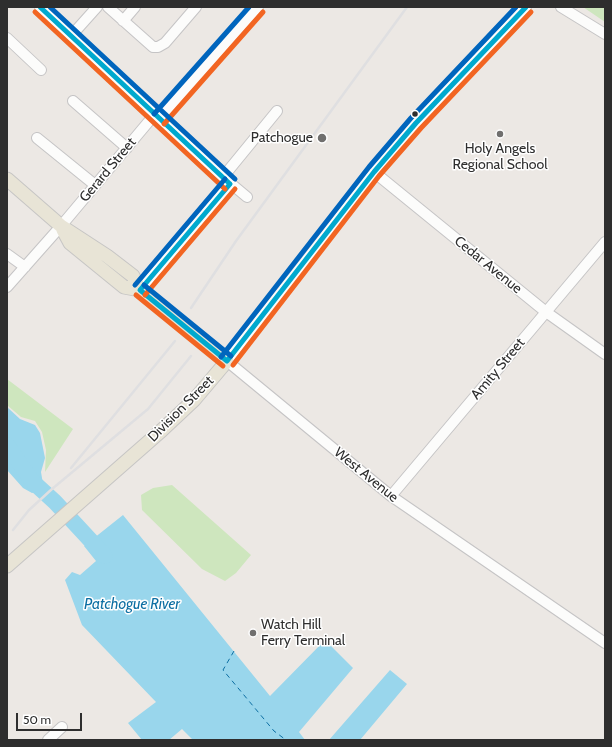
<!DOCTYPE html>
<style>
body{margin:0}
#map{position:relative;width:612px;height:747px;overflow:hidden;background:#ece8e4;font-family:Cabin,sans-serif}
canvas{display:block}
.frame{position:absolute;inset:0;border:8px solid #2e2e2e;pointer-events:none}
.scale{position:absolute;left:16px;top:713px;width:66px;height:18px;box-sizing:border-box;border:2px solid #2e2e2e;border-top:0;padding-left:5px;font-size:12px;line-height:14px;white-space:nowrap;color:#2e2e2e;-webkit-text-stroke:3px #fff;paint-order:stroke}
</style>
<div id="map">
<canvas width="612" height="747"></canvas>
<div class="frame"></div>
<div class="scale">50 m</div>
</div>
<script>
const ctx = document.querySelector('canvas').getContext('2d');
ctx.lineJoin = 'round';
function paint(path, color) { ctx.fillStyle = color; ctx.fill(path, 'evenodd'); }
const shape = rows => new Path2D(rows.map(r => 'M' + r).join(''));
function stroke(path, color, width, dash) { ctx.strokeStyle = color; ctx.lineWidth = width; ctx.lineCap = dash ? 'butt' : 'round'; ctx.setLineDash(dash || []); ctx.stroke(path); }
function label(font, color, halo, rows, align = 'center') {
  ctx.font = font + ' Cabin,sans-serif'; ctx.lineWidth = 3; ctx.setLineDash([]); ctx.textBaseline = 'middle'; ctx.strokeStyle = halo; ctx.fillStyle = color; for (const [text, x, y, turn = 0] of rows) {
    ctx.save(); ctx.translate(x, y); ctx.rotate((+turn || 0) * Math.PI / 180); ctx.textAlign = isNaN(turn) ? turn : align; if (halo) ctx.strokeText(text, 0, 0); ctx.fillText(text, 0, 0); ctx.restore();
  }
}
paint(shape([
 [583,7,605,7,605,22],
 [7,379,73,429,45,472,46,450,42,432,35,421,21,417,7,405],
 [172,485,251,555,236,573,225,581,202,569,142,510,141,495,153,488]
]), '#cee6be');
paint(shape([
 [7,407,20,419,35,425,40,433,45,458,41,472,43,484,36,492,32,493,23,488,7,470],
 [123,515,270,696,325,640,353,668,299,732,305,740,193,740,182,729,169,740,142,740,128,723,156,702,82,625,65,580,72,572,80,575,96,561,84,546],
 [390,670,407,684,360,740,329,740]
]), '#99d6ec');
stroke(shape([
 [7,445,32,481,55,502,105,556]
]), '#99d6ec', 16);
stroke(shape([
 [234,651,223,670,274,731,286,740]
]), '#0d6fa3', 1, [5, 4]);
const minor = shape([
 [40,7,159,119,223,177,247,197],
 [108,7,153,47,158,47,165,43,196,7],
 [526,7,416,123,374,172,308,258,227,361,391,496,605,643],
 [561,7,605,34],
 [123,21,135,7],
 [71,36,97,7],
 [7,38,41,70],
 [73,101,127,148],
 [159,119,258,7],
 [37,138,95,185],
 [374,172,546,312,605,354],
 [223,177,277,111],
 [7,254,25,267],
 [7,287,61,226,155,114],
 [140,290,230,184],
 [391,496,605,242],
 [48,740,62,727]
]);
const major = shape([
 [7,179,61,226,107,256,133,276,140,290,227,361,194,400,162,430,7,566],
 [63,230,70,243,124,287,140,290]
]);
stroke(minor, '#c5c4c5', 12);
stroke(major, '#c6c5c4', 15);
stroke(minor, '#fcfcfb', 10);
stroke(major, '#e8e4d6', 13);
stroke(shape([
 [191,308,236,241,407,7],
 [71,468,175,341],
 [13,530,29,510,52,489,148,409,191,356]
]), '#dfdfe1', 2.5);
stroke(shape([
 [40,7,230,184],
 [140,290,230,184],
 [140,290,227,361],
 [227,361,374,172,416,123,526,7]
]), '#00a9ce', 5);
stroke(shape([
 [35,12,225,189],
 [164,124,263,12],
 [136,295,223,366],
 [145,295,235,189],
 [233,365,379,176,421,128,531,12]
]), '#f26522', 5);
stroke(shape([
 [50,7,235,179],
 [154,114,249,7],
 [135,285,225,179],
 [144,285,231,356],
 [221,357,369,167,411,118,516,7]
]), '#0065bd', 5);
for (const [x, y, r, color] of [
 [415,114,3.5,"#2e2e2e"],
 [500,134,4,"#706f6e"],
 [322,138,5,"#706f6e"],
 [253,633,4,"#706f6e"]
]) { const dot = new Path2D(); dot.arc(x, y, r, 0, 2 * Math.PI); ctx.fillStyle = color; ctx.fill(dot); stroke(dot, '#fff', 1.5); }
label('14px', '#2e2e2e', '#fff', [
 ["Patchogue",313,138],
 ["Holy Angels",500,149,"center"],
 ["Regional School",500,165,"center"],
 ["Watch Hill",261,625,"left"],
 ["Ferry Terminal",261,641,"left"]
], 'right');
label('14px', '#2e2e2e', '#fff', [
 ["Gerard Street",108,170,-50],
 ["Cedar Avenue",488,265,39],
 ["Amity Street",498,369,-50],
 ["Division Street",181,409,-45],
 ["West Avenue",366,475,39]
]);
label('italic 15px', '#0d6fa3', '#fff', [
 ["Patchogue River",132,605]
]);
</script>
